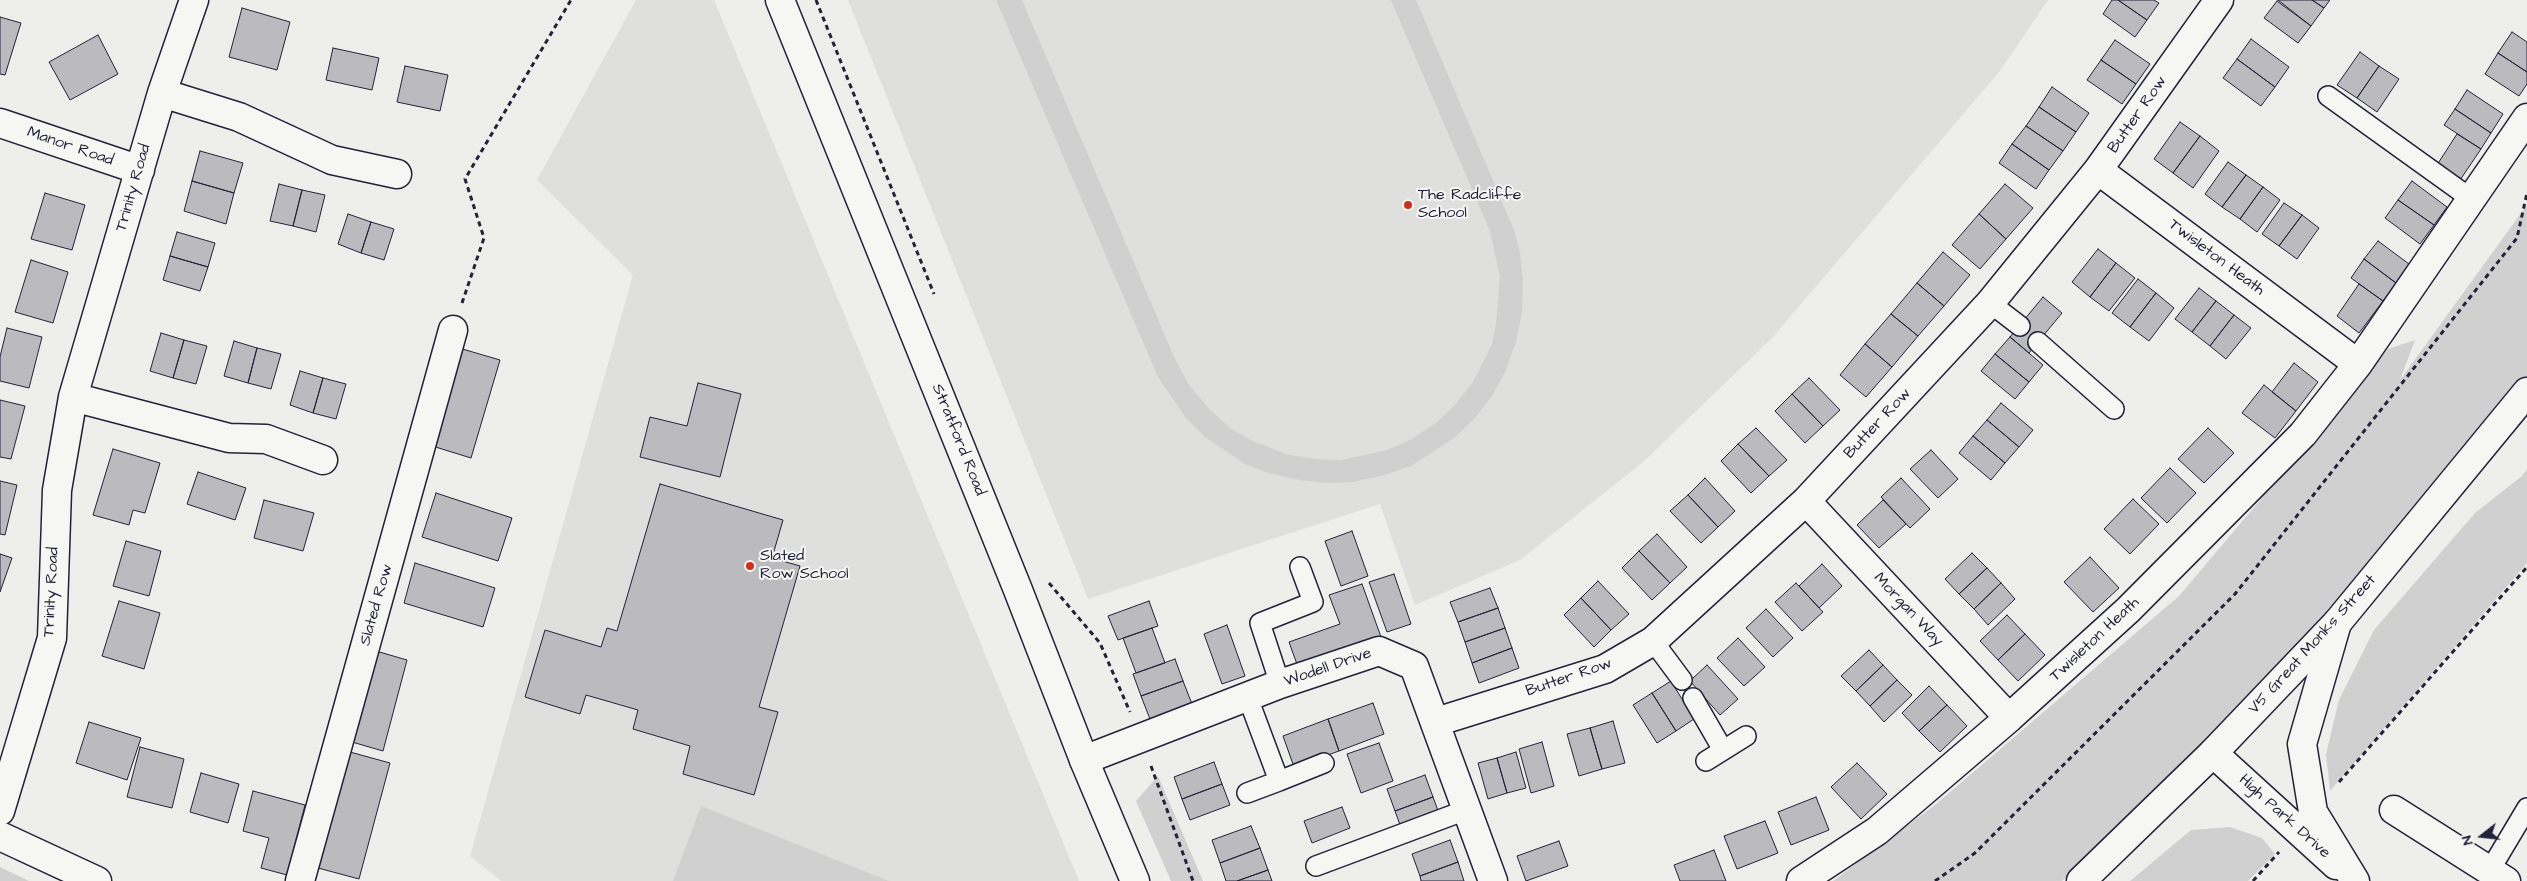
<!DOCTYPE html>
<style>
body{margin:0}
#map{position:relative;width:2527px;height:881px;overflow:hidden;background:#eeeeeb;font-family:"Architects Daughter",sans-serif}
canvas{display:block}
.north{position:absolute;left:2457px;top:811px;width:50px;height:50px;-webkit-text-stroke:4px #f6f6f2;paint-order:stroke;rotate:254deg;font-size:14px;font-weight:700;line-height:20px;text-align:center;color:#22223b}
.north::after{content:'';display:block;margin:auto;width:18px;height:22px;background:#22223b;clip-path:polygon(50% 0,100% 100%,50% 72%,0 100%)}
</style>
<div id="map">
<canvas width="2527" height="881"></canvas>
<div class="north">N</div>
</div>
<script>
const ctx = document.querySelector('canvas').getContext('2d');
ctx.lineJoin = 'round';
function paint(path, color) { ctx.fillStyle = color; ctx.fill(path, 'evenodd'); }
const shape = rows => new Path2D(rows.map(r => 'M' + r).join(''));
function stroke(path, color, width, dash) { ctx.strokeStyle = color; ctx.lineWidth = width; ctx.lineCap = dash ? 'butt' : 'round'; ctx.setLineDash(dash || []); ctx.stroke(path); }
function label(font, color, halo, rows, align = 'center') {
  ctx.font = font + ' "Architects Daughter",sans-serif'; ctx.lineWidth = 4; ctx.setLineDash([]); ctx.textBaseline = 'middle'; ctx.strokeStyle = halo; ctx.fillStyle = color; for (const [text, x, y, turn = 0] of rows) {
    ctx.save(); ctx.translate(x, y); ctx.rotate((+turn || 0) * Math.PI / 180); ctx.textAlign = isNaN(turn) ? turn : align; if (halo) ctx.strokeText(text, 0, 0); ctx.fillText(text, 0, 0); ctx.restore();
  }
}
paint(shape([
 [636,0,714,0,1079,881,501,881,470,856,633,275,537,180],
 [848,0,2048,0,2000,71,1772,338,1642,463,1520,560,1415,605,1380,504,1088,599]
]), '#dfdfde');
paint(shape([
 [996,0,1022,0,1175,359,1189,385,1210,410,1231,429,1251,440,1286,454,1315,459,1341,460,1387,450,1412,439,1436,423,1455,405,1473,382,1492,344,1496,324,1500,277,1490,231,1391,0,1416,0,1514,230,1520,252,1523,282,1522,312,1516,342,1505,372,1492,396,1473,420,1454,438,1411,466,1385,475,1353,482,1326,483,1299,480,1268,473,1245,464,1205,437,1186,418,1158,377],
 [2527,205,2527,378,2448,481,2215,737,2062,881,1833,881,1935,805,2179,596,2388,349,2415,340,2400,380],
 [2527,469,2527,563,2330,791,2326,754,2339,700,2374,630,2475,513,2522,476],
 [1158,776,1203,881,1171,881,1136,801],
 [701,806,889,881,673,881],
 [2230,827,2262,838,2275,854,2248,881,2130,881,2191,830],
 [0,867,29,881,0,881]
]), '#d0d0d1');
const building = shape([
 [2112,0,2118,0,2147,20,2135,37,2103,14,2112,0],
 [2118,0,2154,0,2159,3,2147,20,2118,0],
 [2278,0,2312,0,2324,8,2311,26,2278,0],
 [2312,0,2330,0,2324,8,2312,0],
 [2277,1,2311,26,2298,43,2264,18,2277,1],
 [242,8,290,22,277,70,229,57,242,8],
 [0,17,21,23,5,75,0,74,0,17],
 [2512,32,2527,42,2527,72,2498,53,2512,32],
 [98,35,118,74,70,100,49,62,98,35],
 [2251,39,2289,67,2275,87,2237,59,2251,39],
 [2115,40,2150,64,2136,84,2101,60,2115,40],
 [333,48,379,58,372,90,326,80,333,48],
 [2360,52,2379,66,2357,98,2337,85,2360,52],
 [2498,53,2527,72,2527,84,2519,96,2485,74,2498,53],
 [2237,59,2275,87,2261,106,2223,78,2237,59],
 [2101,60,2136,84,2122,104,2087,80,2101,60],
 [405,66,448,75,440,111,397,102,405,66],
 [2379,66,2399,79,2377,112,2357,98,2379,66],
 [2052,87,2089,113,2076,132,2039,107,2052,87],
 [2467,90,2503,114,2491,133,2455,109,2467,90],
 [2039,107,2076,132,2063,151,2026,126,2039,107],
 [2455,109,2491,133,2481,149,2444,125,2455,109],
 [2180,122,2200,136,2173,173,2154,159,2180,122],
 [2026,126,2063,151,2049,170,2012,144,2026,126],
 [2457,134,2481,149,2458,183,2435,168,2457,134],
 [2200,136,2219,151,2193,188,2173,173,2200,136],
 [2012,144,2049,170,2036,189,1999,163,2012,144],
 [200,151,243,163,234,193,192,181,200,151],
 [2228,162,2246,175,2222,207,2205,194,2228,162],
 [2246,175,2263,187,2240,219,2222,207,2246,175],
 [192,181,234,193,226,224,184,211,192,181],
 [2412,181,2447,207,2434,225,2398,200,2412,181],
 [279,184,302,190,293,226,270,221,279,184],
 [2005,184,2033,208,2006,239,1979,214,2005,184],
 [2263,187,2280,200,2257,232,2240,219,2263,187],
 [302,190,325,195,316,232,293,226,302,190],
 [45,193,85,205,72,250,31,239,45,193],
 [2398,200,2434,225,2420,244,2385,218,2398,200],
 [2284,203,2302,215,2279,246,2262,234,2284,203],
 [348,214,371,222,361,253,338,244,348,214],
 [1979,214,2006,239,1980,269,1952,245,1979,214],
 [2302,215,2319,228,2297,259,2279,246,2302,215],
 [371,222,394,229,384,260,361,253,371,222],
 [177,232,215,243,208,267,170,256,177,232],
 [2378,241,2409,264,2396,283,2364,259,2378,241],
 [2098,249,2116,263,2090,297,2072,282,2098,249],
 [1943,252,1970,275,1944,306,1917,283,1943,252],
 [170,256,208,267,200,291,163,280,170,256],
 [2364,259,2396,283,2383,301,2351,278,2364,259],
 [31,260,68,272,53,323,15,312,31,260],
 [2116,263,2135,278,2109,311,2090,297,2116,263],
 [2138,279,2156,293,2130,327,2112,313,2138,279],
 [1917,283,1944,306,1918,336,1891,314,1917,283],
 [2359,284,2383,301,2359,333,2337,316,2359,284],
 [2199,288,2216,301,2192,332,2175,319,2199,288],
 [2156,293,2174,308,2149,341,2130,327,2156,293],
 [2043,297,2062,313,2029,353,2010,337,2043,297],
 [2216,301,2234,315,2210,346,2192,332,2216,301],
 [1891,314,1918,336,1892,367,1865,344,1891,314],
 [2234,315,2251,328,2226,359,2210,346,2234,315],
 [7,328,42,337,29,388,0,381,0,357,7,328],
 [161,333,184,340,173,378,150,371,161,333],
 [2010,337,2043,365,2029,382,1995,354,2010,337],
 [184,340,207,346,196,384,173,378,184,340],
 [234,341,257,348,248,383,224,376,234,341],
 [1865,344,1892,367,1866,397,1840,375,1865,344],
 [257,348,281,354,271,389,248,383,257,348],
 [459,348,500,360,471,458,429,445,459,348],
 [1995,354,2029,382,2015,399,1981,371,1995,354],
 [2294,363,2318,382,2296,411,2272,392,2294,363],
 [300,371,323,378,313,413,290,405,300,371],
 [323,378,346,384,336,419,313,413,323,378],
 [1809,378,1840,410,1823,426,1792,394,1809,378],
 [698,383,741,394,720,477,640,457,650,417,687,426,698,383],
 [2264,385,2296,411,2275,438,2242,413,2264,385],
 [1792,394,1823,426,1805,443,1775,411,1792,394],
 [0,400,25,406,11,459,0,457,0,400],
 [2001,403,2033,430,2019,447,1987,420,2001,403],
 [1987,420,2019,447,2005,463,1973,436,1987,420],
 [1756,428,1787,460,1769,476,1738,444,1756,428],
 [2208,428,2234,453,2204,483,2178,459,2208,428],
 [1973,436,2005,463,1991,480,1959,453,1973,436],
 [1738,444,1769,476,1751,493,1721,461,1738,444],
 [113,449,160,463,145,513,133,510,129,525,93,515,113,449],
 [1931,450,1958,479,1938,498,1910,469,1931,450],
 [2170,468,2196,493,2167,523,2141,498,2170,468],
 [198,472,246,488,235,520,187,504,198,472],
 [1705,478,1735,511,1718,527,1688,495,1705,478],
 [1901,478,1930,509,1910,528,1881,497,1901,478],
 [0,481,17,485,5,535,0,534,0,481],
 [660,484,783,520,772,558,800,566,759,707,778,712,754,795,683,774,690,746,633,729,638,710,586,695,580,714,525,697,545,630,601,647,607,628,617,631,660,484],
 [436,493,512,518,498,561,422,537,436,493],
 [1688,495,1718,527,1701,543,1670,511,1688,495],
 [2133,499,2159,524,2130,554,2104,529,2133,499],
 [264,500,314,513,303,551,254,538,264,500],
 [1883,500,1906,524,1879,548,1857,525,1883,500],
 [1352,531,1368,576,1341,586,1325,541,1352,531],
 [1657,534,1687,567,1670,583,1639,551,1657,534],
 [126,541,161,551,149,596,113,586,126,541],
 [1639,551,1670,583,1652,600,1622,568,1639,551],
 [1972,553,1987,568,1959,594,1945,579,1972,553],
 [0,554,12,558,0,592,0,554],
 [2090,557,2119,588,2093,612,2064,582,2090,557],
 [415,563,495,588,483,627,404,603,415,563],
 [1822,564,1842,586,1819,608,1799,586,1822,564],
 [1987,568,2001,583,1974,609,1959,594,1987,568],
 [1394,574,1411,624,1387,632,1369,582,1394,574],
 [1598,581,1629,614,1611,630,1581,598,1598,581],
 [1796,583,1823,612,1802,631,1775,602,1796,583],
 [2001,583,2015,599,1988,625,1974,609,2001,583],
 [1362,584,1381,637,1298,667,1289,642,1340,624,1329,595,1362,584],
 [1490,588,1498,608,1458,622,1450,602,1490,588],
 [1581,598,1611,630,1594,647,1564,615,1581,598],
 [119,601,160,613,144,669,102,656,119,601],
 [1149,601,1158,626,1118,640,1108,616,1149,601],
 [1498,608,1505,628,1465,642,1458,622,1498,608],
 [1766,609,1793,638,1773,657,1746,628,1766,609],
 [2007,615,2025,634,1998,660,1980,641,2007,615],
 [1227,625,1245,676,1222,684,1204,634,1227,625],
 [1152,628,1165,663,1136,673,1123,638,1152,628],
 [1505,628,1512,648,1472,663,1465,642,1505,628],
 [2025,634,2045,655,2018,681,1998,660,2025,634],
 [1738,638,1765,667,1744,686,1717,658,1738,638],
 [1512,648,1519,668,1479,683,1472,663,1512,648],
 [1869,650,1883,665,1856,691,1841,676,1869,650],
 [376,651,407,660,383,751,352,742,376,651],
 [1175,659,1183,681,1141,696,1133,674,1175,659],
 [1707,665,1738,699,1720,715,1690,681,1707,665],
 [1883,665,1897,680,1870,706,1856,691,1883,665],
 [1897,680,1912,695,1884,722,1870,706,1897,680],
 [1183,681,1192,704,1150,719,1141,696,1183,681],
 [1671,681,1694,719,1676,731,1652,693,1671,681],
 [1929,686,1947,705,1919,731,1902,713,1929,686],
 [1652,693,1676,731,1657,743,1633,705,1652,693],
 [1373,703,1384,734,1339,751,1328,719,1373,703],
 [1947,705,1967,726,1940,752,1919,731,1947,705],
 [1328,719,1339,751,1294,767,1283,736,1328,719],
 [1613,721,1625,763,1602,769,1590,728,1613,721],
 [89,722,141,738,127,780,76,763,89,722],
 [1590,728,1602,769,1579,776,1567,734,1590,728],
 [1542,742,1554,786,1531,793,1519,749,1542,742],
 [1379,743,1393,781,1361,793,1347,754,1379,743],
 [140,747,184,759,172,808,127,797,140,747],
 [350,752,390,763,359,879,318,868,350,752],
 [1516,752,1526,788,1507,793,1497,758,1516,752],
 [1497,758,1507,793,1488,799,1478,763,1497,758],
 [1214,762,1222,784,1182,799,1174,777,1214,762],
 [1857,763,1887,794,1861,819,1831,787,1857,763],
 [201,773,239,784,228,823,190,812,201,773],
 [1425,775,1433,797,1395,811,1387,789,1425,775],
 [1222,784,1230,805,1190,820,1182,799,1222,784],
 [253,791,305,805,287,875,261,868,269,838,243,831,253,791],
 [1433,797,1441,819,1403,833,1395,811,1433,797],
 [1816,797,1829,830,1791,845,1778,812,1816,797],
 [1342,807,1350,828,1312,843,1304,821,1342,807],
 [1765,821,1778,853,1737,869,1724,836,1765,821],
 [1251,826,1260,848,1220,863,1212,840,1251,826],
 [1450,840,1458,862,1420,876,1412,854,1450,840],
 [1559,841,1568,866,1526,881,1517,856,1559,841],
 [1260,848,1268,870,1237,881,1226,881,1220,863,1260,848],
 [1714,850,1726,881,1680,881,1674,865,1714,850],
 [1458,862,1464,881,1421,881,1420,876,1458,862],
 [1268,870,1272,881,1237,881,1268,870]
]);
paint(building, '#bbbbbf');
stroke(building, '#22223b', 1);
const service = shape([
 [2328,96,2470,198],
 [1990,303,2020,326],
 [2038,342,2114,409],
 [1653,641,1682,680],
 [1280,684,1260,623,1313,602,1300,567],
 [1248,698,1279,781,1324,763],
 [1693,698,1723,750],
 [1706,761,1746,736],
 [1247,793,1279,781],
 [1316,866,1466,810],
 [2490,870,2527,808]
]);
const minor = shape([
 [162,93,239,117,332,160,397,174],
 [0,123,140,170],
 [2098,170,2358,364],
 [73,397,229,438,266,439,323,460],
 [1806,501,2009,718],
 [2337,623,2302,744,2313,812,2355,881],
 [1436,722,1605,669,1653,641,1806,501,1990,303,2098,170,2219,0],
 [2213,753,2336,865],
 [1084,760,1280,684,1379,651,1414,666,1493,881],
 [2394,810,2506,881],
 [0,811,52,638,57,490,73,397,162,93,194,0],
 [300,881,453,330],
 [1801,881,1877,831,2009,718,2128,610,2303,434,2358,364,2527,118]
]);
const tertiary = shape([
 [780,0,1018,590,1084,760,1135,881],
 [0,836,97,881],
 [2081,881,2213,753,2337,623,2527,392]
]);
stroke(service, '#22223b', 22);
stroke(minor, '#22223b', 31);
stroke(tertiary, '#22223b', 31);
stroke(shape([
 [816,0,934,294],
 [462,303,484,238,465,179,571,0],
 [1049,583,1100,643,1130,712],
 [1151,766,1193,881],
 [2339,782,2527,567],
 [1935,881,1975,853,2235,594,2517,238,2527,193],
 [2253,881,2279,852]
]), '#22223b', 3, [5, 4]);
stroke(service, '#f6f6f2', 19);
stroke(minor, '#f6f6f2', 28);
stroke(tertiary, '#f6f6f2', 28);
for (const [x, y, r, color] of [
 [1408,205,5,"#c8321e"],
 [750,566,5,"#c8321e"]
]) { const dot = new Path2D(); dot.arc(x, y, r, 0, 2 * Math.PI); ctx.fillStyle = color; ctx.fill(dot); stroke(dot, '#f6f6f2', 2); }
label('16px', '#22223b', '#f6f6f2', [
 ["Butter Row",2138,115,-55],
 ["Manor Road",70,147,19],
 ["Trinity Road",134,188,-74],
 ["Twisleton Heath",2216,258,37],
 ["Butter Row",1878,424,-47],
 ["Stratford Road",958,440,68],
 ["Trinity Road",52,592,-87],
 ["Slated Row",377,605,-74],
 ["Morgan Way",1908,610,47],
 ["Twisleton Heath",2095,640,-43],
 ["V5 Great Monks Street",2313,645,-48],
 ["Wodell Drive",1328,668,-19],
 ["Butter Row",1569,678,-19],
 ["High Park Drive",2284,817,42]
]);
label('16px', '#22223b', '#f6f6f2', [
 ["The Radcliffe",1418,196],
 ["School",1418,214],
 ["Slated",760,557],
 ["Row School",760,575]
], 'left');
</script>
